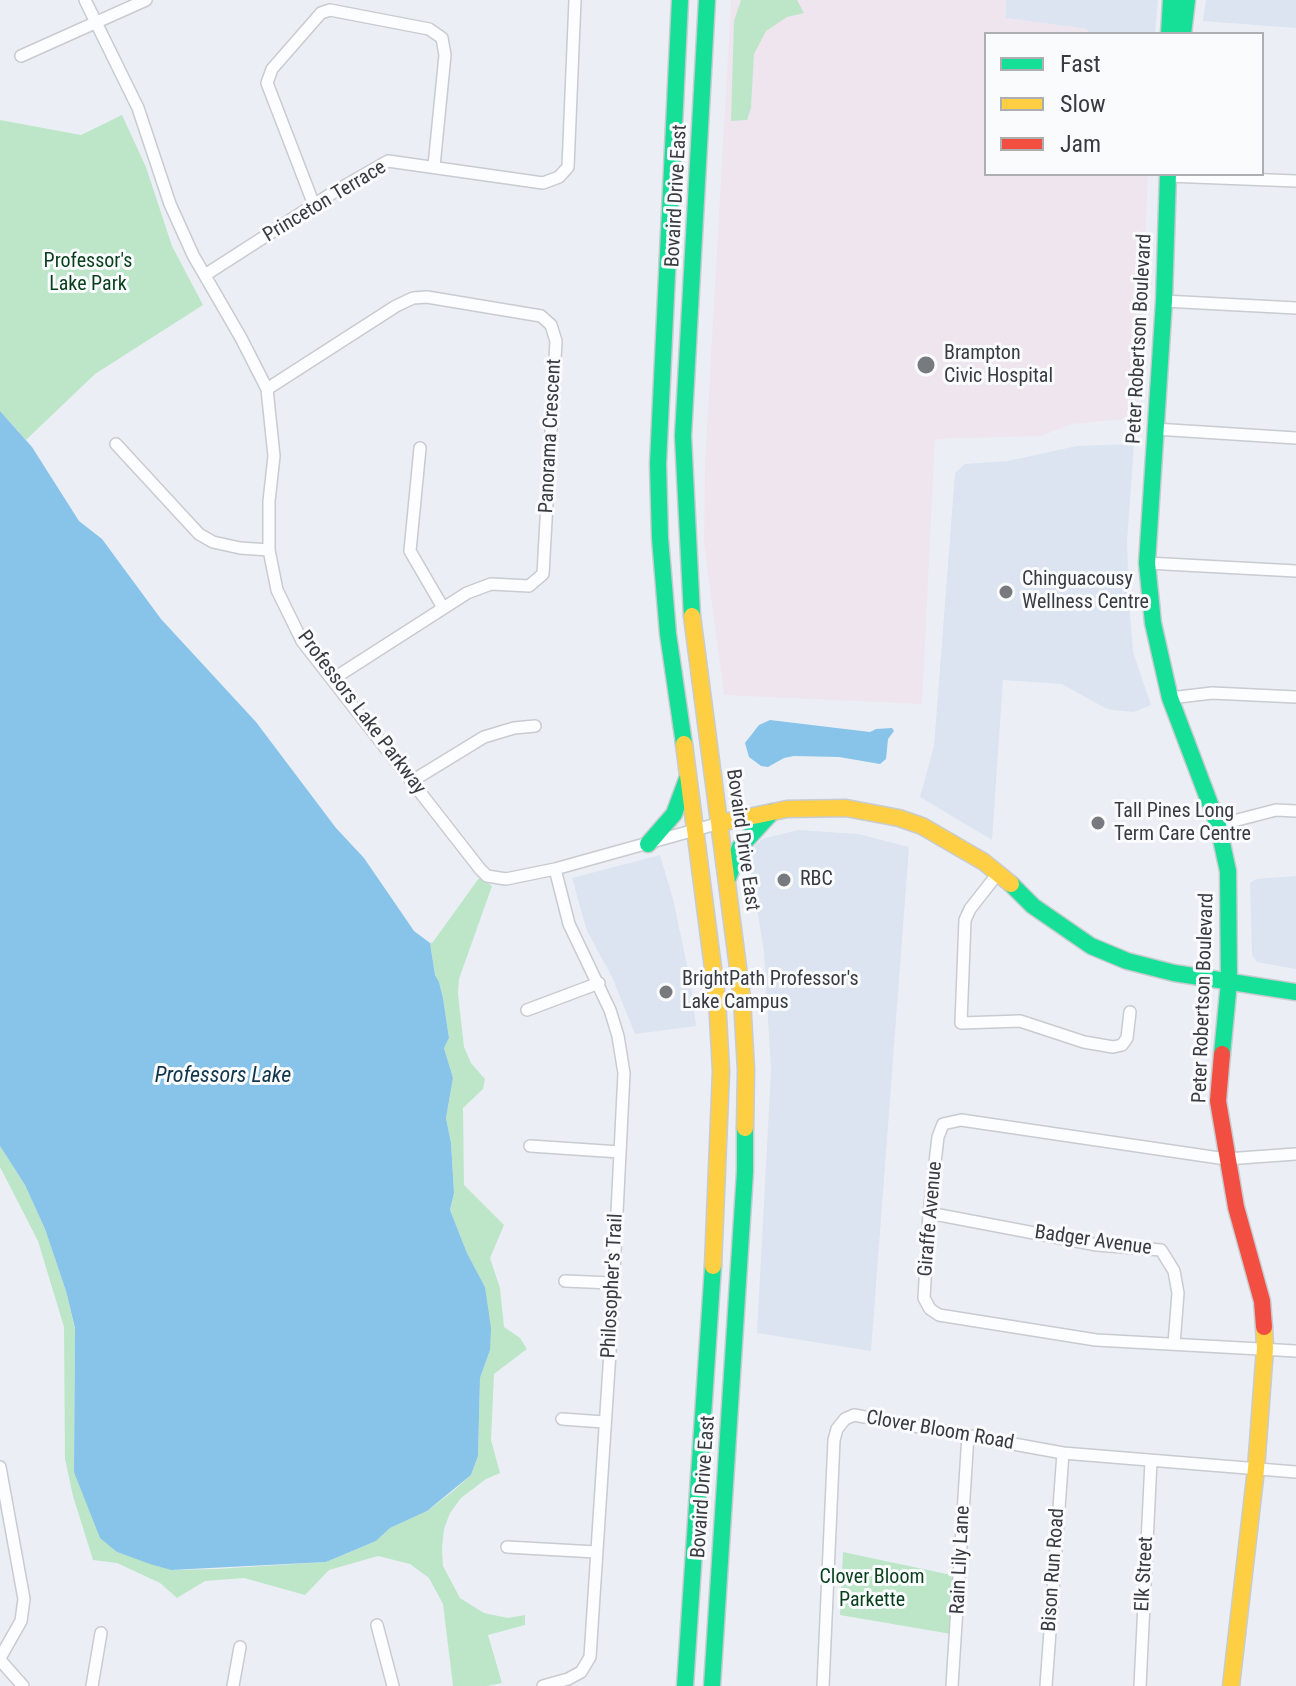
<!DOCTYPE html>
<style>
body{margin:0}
#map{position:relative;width:1296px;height:1686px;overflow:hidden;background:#ebeff5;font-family:"Roboto Condensed",sans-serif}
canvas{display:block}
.legend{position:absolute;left:984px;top:32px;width:280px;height:144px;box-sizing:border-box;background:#f9fbfd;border:2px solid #acaeb1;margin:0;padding:10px 14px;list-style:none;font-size:24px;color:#383b3f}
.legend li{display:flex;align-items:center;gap:16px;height:40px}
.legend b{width:40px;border:2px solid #acaeb1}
</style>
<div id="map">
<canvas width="1296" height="1686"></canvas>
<ul class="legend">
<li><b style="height:10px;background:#16e098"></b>Fast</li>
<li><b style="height:10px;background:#ffcf43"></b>Slow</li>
<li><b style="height:10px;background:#f24e42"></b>Jam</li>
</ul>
</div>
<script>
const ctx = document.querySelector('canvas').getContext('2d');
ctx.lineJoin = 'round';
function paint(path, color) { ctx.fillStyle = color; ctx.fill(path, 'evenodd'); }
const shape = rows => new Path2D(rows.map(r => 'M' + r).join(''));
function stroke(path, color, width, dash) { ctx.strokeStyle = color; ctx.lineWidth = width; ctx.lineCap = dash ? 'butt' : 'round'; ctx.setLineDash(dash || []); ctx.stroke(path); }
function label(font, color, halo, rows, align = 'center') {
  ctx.font = font + ' "Roboto Condensed",sans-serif'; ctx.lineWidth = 6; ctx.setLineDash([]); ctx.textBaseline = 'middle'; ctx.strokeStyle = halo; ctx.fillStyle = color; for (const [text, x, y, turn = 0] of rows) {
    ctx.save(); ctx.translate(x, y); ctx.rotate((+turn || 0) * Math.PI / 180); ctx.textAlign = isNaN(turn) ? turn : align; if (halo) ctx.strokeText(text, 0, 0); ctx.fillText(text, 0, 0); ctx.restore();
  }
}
paint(shape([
 [1006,0,1158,0,1155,34,1088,34,1087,29,1005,18],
 [1206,0,1296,0,1296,28,1203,21],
 [1134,444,1127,541,1129,602,1133,652,1151,705,1134,712,1113,710,1105,708,1062,684,1003,680,992,840,920,797,934,746,955,473,965,464,1008,461,1077,446],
 [798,830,858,834,909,847,871,1351,757,1333,771,1071,764,951,750,867,751,851,762,839],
 [660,855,673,899,691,984,696,1026,635,1034,612,977,587,931,572,878],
 [1296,876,1296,969,1257,962,1252,955,1250,883,1256,879]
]), '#dbe4f0');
paint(shape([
 [731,0,1006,0,1005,18,1087,29,1088,34,986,34,986,174,1148,174,1138,418,1072,424,1041,436,935,439,922,704,724,695,704,544,705,463]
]), '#efe5ee');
paint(shape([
 [741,0,797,0,804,13,787,17,766,31,754,54,751,108,747,120,731,121,734,21],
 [122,115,146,167,172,246,203,305,95,374,26,440,0,411,0,120,81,135],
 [479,878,492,886,459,979,458,994,464,1047,471,1063,485,1079,483,1089,463,1108,464,1185,504,1225,490,1258,500,1288,504,1327,520,1338,527,1349,494,1374,491,1440,500,1473,486,1479,461,1498,450,1513,444,1529,442,1548,443,1566,460,1598,484,1613,508,1618,525,1615,525,1625,488,1635,502,1683,487,1686,453,1686,443,1604,429,1578,410,1564,378,1556,329,1570,305,1595,244,1578,205,1581,177,1598,160,1583,117,1563,93,1560,73,1496,65,1459,64,1327,38,1241,0,1167,0,1146,25,1185,45,1229,66,1291,75,1329,74,1472,117,1552,171,1570,216,1569,326,1562,376,1541,390,1528,427,1511,452,1492,471,1475,478,1456,480,1378,490,1350,485,1287,467,1253,450,1210,454,1193,451,1143,446,1118,453,1078,444,1048,449,1038,443,998,439,982,435,975,430,943,433,942],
 [843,1552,956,1576,951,1634,840,1615]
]), '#bde6c8');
paint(shape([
 [0,411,32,447,79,521,102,539,161,619,256,722,336,828,364,858,414,931,430,943,435,975,439,982,443,998,449,1038,444,1048,453,1078,446,1118,451,1143,454,1193,450,1210,467,1253,485,1287,491,1328,490,1350,480,1378,478,1456,471,1475,427,1511,390,1528,376,1541,326,1562,171,1570,150,1564,117,1552,100,1538,74,1472,75,1328,66,1291,45,1229,25,1185,0,1146],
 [770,720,870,732,876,729,892,728,894,731,888,739,886,759,880,764,839,757,794,756,784,758,768,767,761,766,749,757,745,743,759,725]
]), '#88c3ea');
const street = shape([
 [85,0,138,108,170,204,193,255,241,338,267,389,274,456,269,501,269,550,277,590,302,641,480,869,487,876,506,879,555,869,720,823],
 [21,56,146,0],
 [1168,176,1296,181],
 [314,205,267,83,272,69,321,13,330,10,429,29,442,38,445,55,434,166],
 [205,275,334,192,388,161,543,183,559,177,568,167,575,0],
 [1164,301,1296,308],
 [267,389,396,306,413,298,427,297,541,316,551,325,556,341,543,574,529,586,491,584,467,593,333,679],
 [1155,429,1296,438],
 [116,444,199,534,213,542,240,548,269,550],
 [420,448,410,551,442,606],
 [1147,563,1296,571],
 [1170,698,1212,693,1296,697],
 [412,781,484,737,514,728,535,726],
 [1218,825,1276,810,1296,811],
 [999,872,970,909,965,920,961,1023,1020,1021,1084,1042,1113,1047,1122,1045,1127,1038,1130,1012],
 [527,1010,599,983],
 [530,1146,620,1152],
 [1296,1154,1226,1159,961,1120,943,1124,938,1137,929,1213,924,1298,930,1309,939,1315,1096,1340,1296,1351],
 [929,1213,1097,1245,1161,1250,1174,1271,1178,1293,1174,1344],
 [565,1281,612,1283],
 [562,1419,604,1422],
 [0,1467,24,1599,21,1621,0,1658],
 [507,1547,596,1552],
 [377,1625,393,1686],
 [0,1660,23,1686],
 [92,1686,101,1633],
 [233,1686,240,1647],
 [543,1686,568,1679,581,1672,590,1657,610,1352,624,1073,618,1036,610,1010,569,924,555,869],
 [823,1686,834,1440,837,1429,845,1419,854,1415,1063,1453,1296,1472],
 [952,1686,968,1435],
 [1046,1686,1063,1453],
 [1140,1686,1151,1461]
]);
const fast = shape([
 [680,0,658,464,660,538,668,634,684,744],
 [1169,34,1171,0],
 [1183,34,1187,0],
 [1168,174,1164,301,1147,563,1153,623,1170,698,1218,825,1228,871,1229,982,1222,1054],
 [692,616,683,436,707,0],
 [648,844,674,814,687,779],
 [728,878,740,847,772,812],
 [1011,884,1033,906,1091,946,1127,961,1174,973,1296,992],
 [685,1686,713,1266],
 [712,1686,745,1172,745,1128]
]);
const slow = shape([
 [692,616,742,998,746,1070,745,1128],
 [684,744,717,999,721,1071,713,1266],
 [720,823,787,809,846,808,899,818,922,826,984,862,1011,884],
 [1231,1686,1256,1469,1265,1348,1264,1327]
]);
const jam = shape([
 [1222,1054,1218,1101,1236,1207,1262,1301,1264,1327]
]);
stroke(street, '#c8cbcf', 14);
stroke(fast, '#c8cbcf', 19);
stroke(slow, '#c8cbcf', 19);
stroke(jam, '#c8cbcf', 19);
stroke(street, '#fcfdfe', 11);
stroke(fast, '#16e098', 16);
stroke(slow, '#ffcf43', 16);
stroke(jam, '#f24e42', 16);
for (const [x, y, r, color] of [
 [926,365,10,"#777a7f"],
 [1006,592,8,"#777a7f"],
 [1098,823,8,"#777a7f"],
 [784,880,8,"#777a7f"],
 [666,992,8,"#777a7f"]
]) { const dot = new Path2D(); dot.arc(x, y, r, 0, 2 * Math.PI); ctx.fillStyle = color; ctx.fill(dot); stroke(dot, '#f9fbfd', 3); }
label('20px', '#383b3f', '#f9fbfd', [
 ["Bovaird Drive East",677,196,-87],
 ["Princeton Terrace",325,202,-31],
 ["Peter Robertson Boulevard",1140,339,-87],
 ["Panorama Crescent",551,436,-87],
 ["Professors Lake Parkway",361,713,53],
 ["Bovaird Drive East",742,840,82],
 ["Peter Robertson Boulevard",1204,998,-88],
 ["Giraffe Avenue",931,1219,-85],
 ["Badger Avenue",1093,1241,8],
 ["Philosopher's Trail",613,1286,-87],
 ["Clover Bloom Road",940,1431,10],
 ["Bovaird Drive East",704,1487,-86],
 ["Rain Lily Lane",961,1560,-87],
 ["Bison Run Road",1054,1570,-86],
 ["Elk Street",1145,1574,-87]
]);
label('20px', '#083f1a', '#f9fbfd', [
 ["Professor's",88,262],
 ["Lake Park",88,285],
 ["Clover Bloom",872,1578],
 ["Parkette",872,1601]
]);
label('20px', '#383b3f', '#f9fbfd', [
 ["Brampton",944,354],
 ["Civic Hospital",944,377],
 ["Chinguacousy",1022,580],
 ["Wellness Centre",1022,603],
 ["Tall Pines Long",1114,812],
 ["Term Care Centre",1114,835],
 ["RBC",800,880],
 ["BrightPath Professor's",682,980],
 ["Lake Campus",682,1003]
], 'left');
label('italic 22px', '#11354b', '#f9fbfd', [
 ["Professors Lake",223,1076]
]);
</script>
